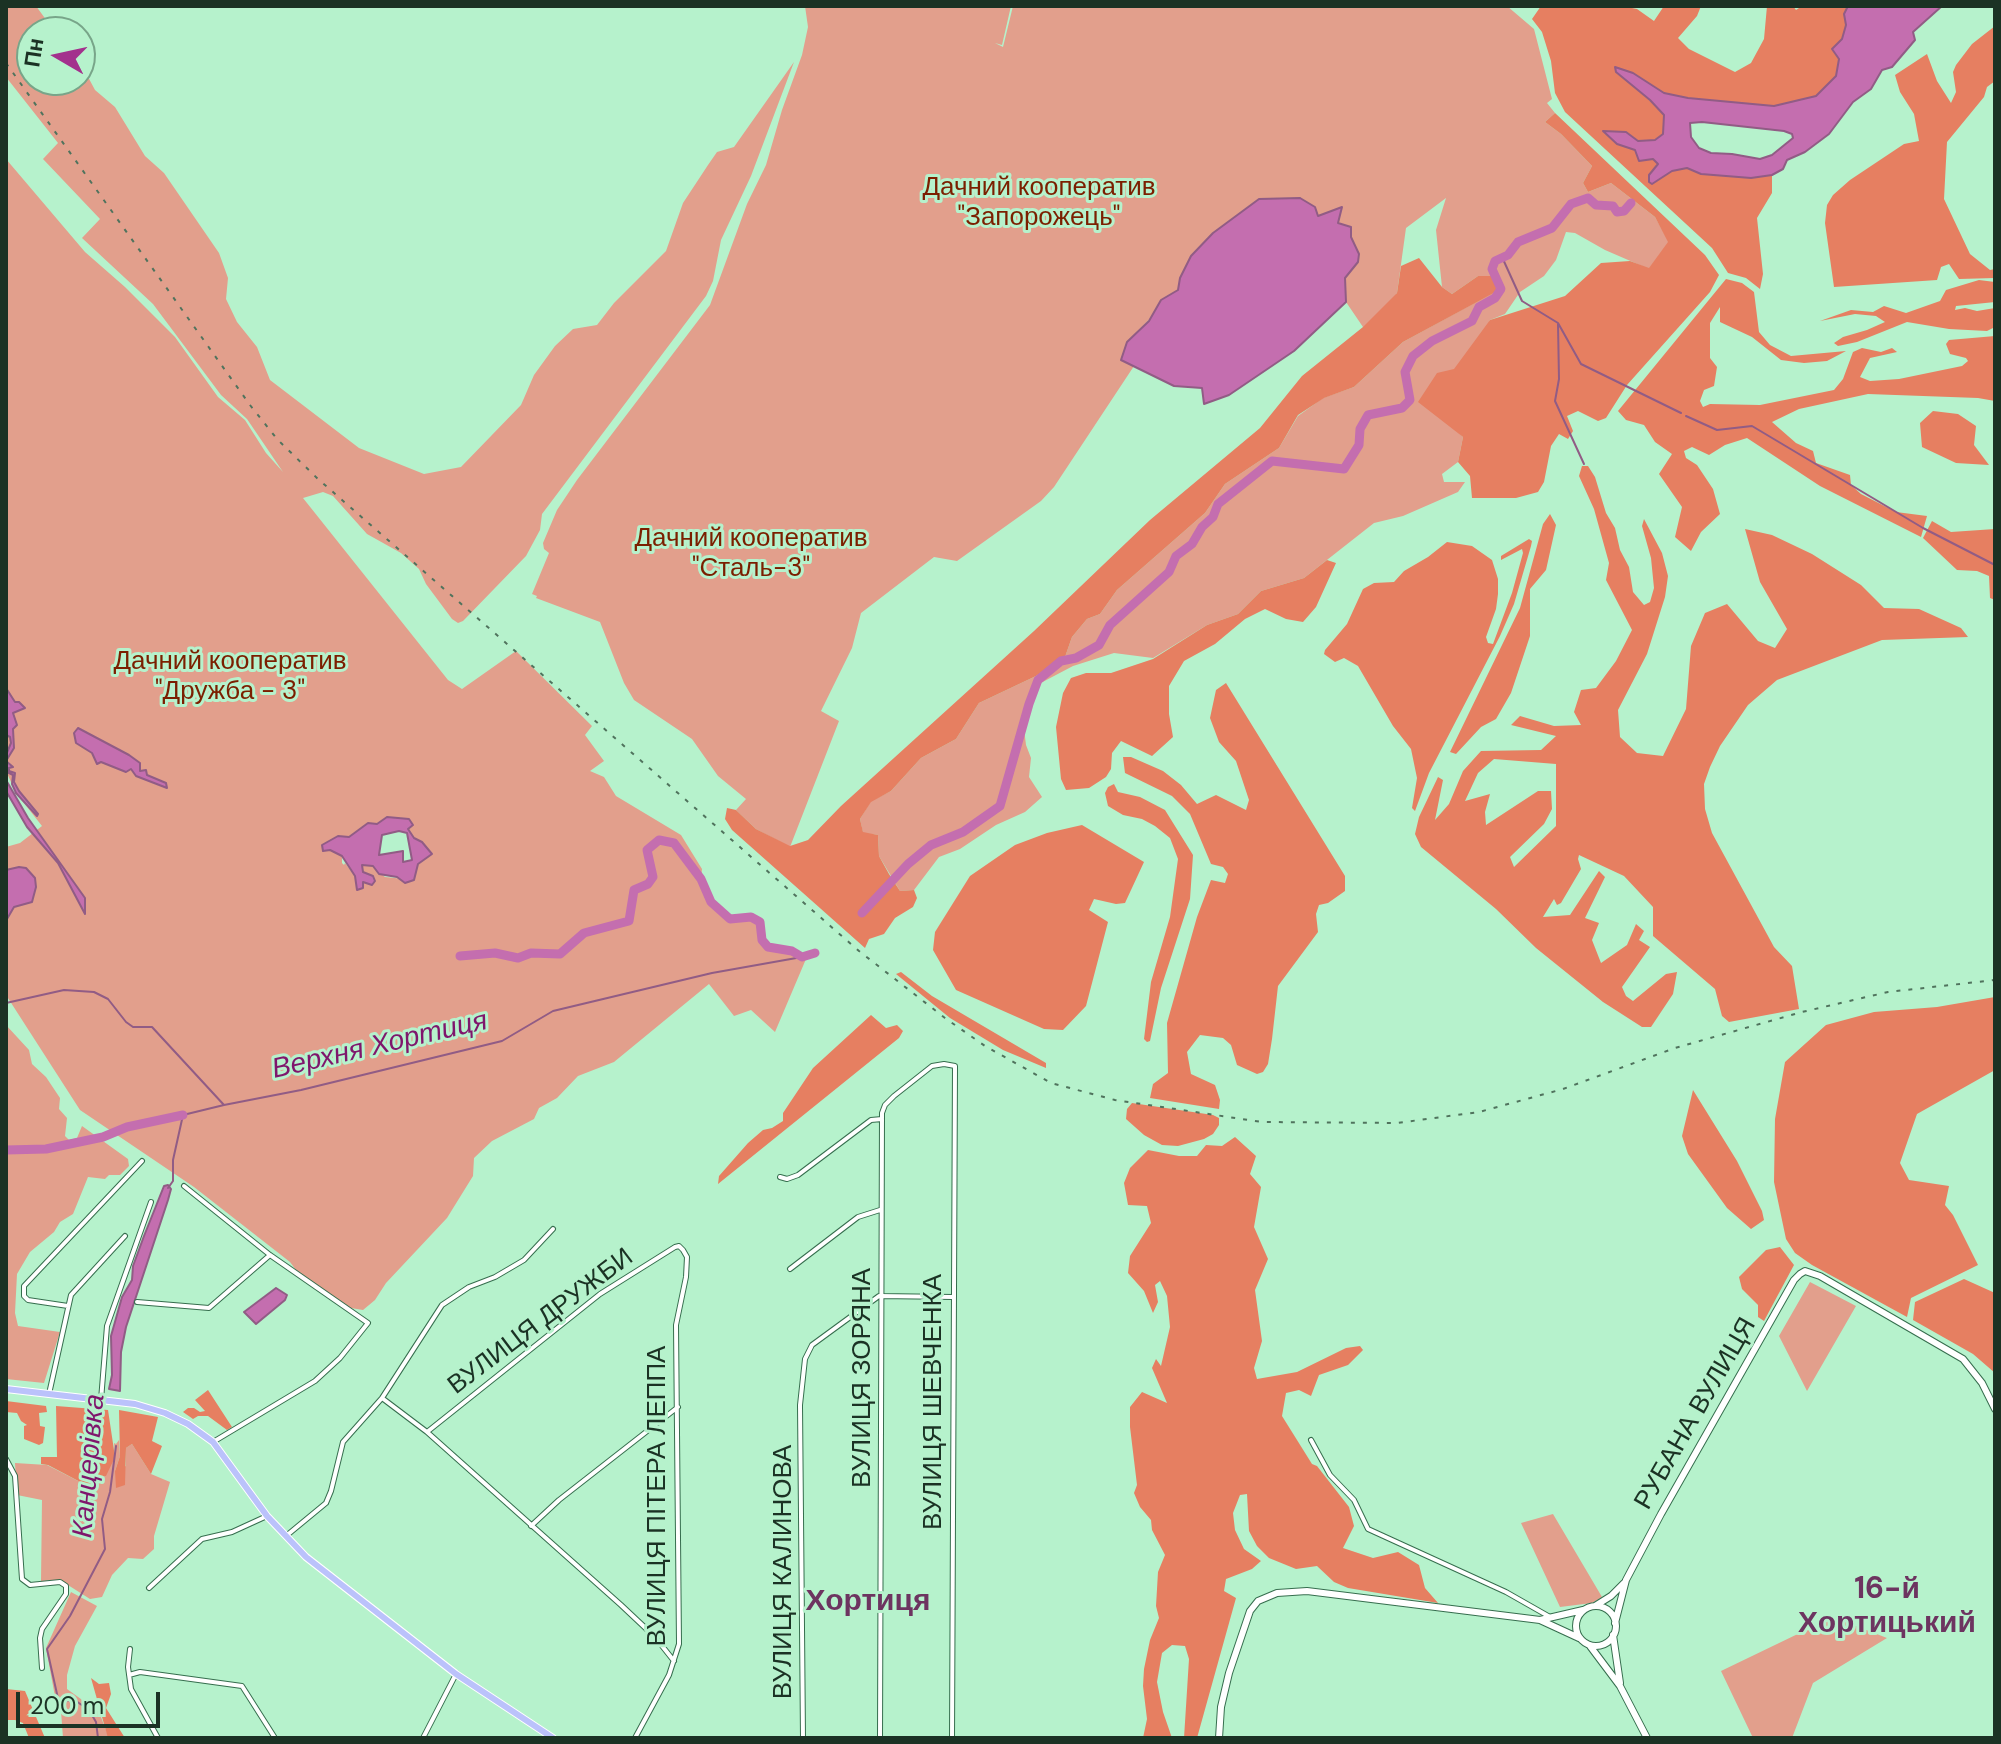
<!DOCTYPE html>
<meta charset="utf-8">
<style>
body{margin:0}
#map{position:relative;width:2001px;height:1744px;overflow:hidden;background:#b6f2cc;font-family:"DM Sans",sans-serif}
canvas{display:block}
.frame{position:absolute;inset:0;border:8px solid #1b3224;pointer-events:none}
.north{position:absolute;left:16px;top:16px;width:80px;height:80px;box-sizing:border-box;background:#b6f2cc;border:2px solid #78a589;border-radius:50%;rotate:279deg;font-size:22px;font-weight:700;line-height:32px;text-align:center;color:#1b3224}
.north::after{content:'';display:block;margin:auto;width:28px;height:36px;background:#a3318d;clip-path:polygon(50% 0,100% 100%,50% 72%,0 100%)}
.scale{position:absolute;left:16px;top:1692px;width:144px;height:36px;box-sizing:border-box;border:4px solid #1b3224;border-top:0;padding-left:10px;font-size:24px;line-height:28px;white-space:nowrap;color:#1b3224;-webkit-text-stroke:6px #b6f2cc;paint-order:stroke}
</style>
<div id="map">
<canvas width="2001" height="1744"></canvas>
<div class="frame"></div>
<div class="north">Пн</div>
<div class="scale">200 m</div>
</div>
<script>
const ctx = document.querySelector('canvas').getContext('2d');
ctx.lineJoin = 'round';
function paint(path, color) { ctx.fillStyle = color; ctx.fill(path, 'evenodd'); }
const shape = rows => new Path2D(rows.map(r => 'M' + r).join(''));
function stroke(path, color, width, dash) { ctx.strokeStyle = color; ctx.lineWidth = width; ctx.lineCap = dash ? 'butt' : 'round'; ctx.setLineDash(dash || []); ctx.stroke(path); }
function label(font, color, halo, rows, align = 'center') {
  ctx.font = font + ' "DM Sans",sans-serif'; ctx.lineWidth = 6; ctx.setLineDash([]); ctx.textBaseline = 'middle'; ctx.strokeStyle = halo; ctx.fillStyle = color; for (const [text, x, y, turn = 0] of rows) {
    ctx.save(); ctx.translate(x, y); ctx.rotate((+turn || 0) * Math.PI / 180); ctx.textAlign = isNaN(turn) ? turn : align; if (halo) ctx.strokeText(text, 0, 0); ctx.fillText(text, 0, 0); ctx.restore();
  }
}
paint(shape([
 [6,6,36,6,55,32,32,32,32,80,80,80,80,62,95,90,115,107,145,156,164,173,219,253,228,278,226,299,237,322,257,347,270,380,359,448,424,474,461,467,521,405,534,375,555,346,573,329,597,325,614,303,666,251,683,203,708,165,717,152,734,147,794,62,751,176,721,240,713,281,706,296,542,514,540,530,526,556,463,621,458,623,452,619,426,584,419,569,401,553,367,534,333,496,323,492,303,498,448,680,462,689,516,651,592,726,585,735,604,761,590,771,604,777,616,796,681,835,702,869,701,879,711,902,730,919,751,917,760,922,762,940,768,947,792,951,797,959,806,959,775,1032,751,1010,734,1016,709,984,614,1062,578,1076,557,1098,539,1108,534,1119,492,1141,474,1158,473,1176,447,1218,386,1283,375,1300,363,1310,345,1307,299,1274,290,1262,194,1187,80,1110,6,995,6,919,14,907,26,904,19,867,6,870,6,847,20,843,42,826,16,793,6,771,6,159,85,252,125,287,175,337,218,397,245,420,266,453,283,472,247,419,221,395,153,304,82,238,100,219,43,159,58,143,6,77],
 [385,820,406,829,414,838,414,880,385,877,373,866,361,865,363,882,357,889,355,876,345,863,344,865,342,863,342,855],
 [805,6,1011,6,1002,45,995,43,1003,47,1013,6,1507,6,1534,29,1552,99,1547,103,1555,113,1545,122,1561,134,1592,166,1583,183,1588,192,1611,183,1655,217,1669,242,1649,269,1605,250,1575,233,1566,232,1556,260,1544,276,1520,292,1505,314,1490,320,1446,421,1463,437,1458,462,1442,474,1444,482,1465,482,1458,492,1403,516,1374,523,1304,578,1261,591,1238,614,1207,625,1153,658,1114,653,1073,666,1035,686,1024,716,1024,729,1026,745,1031,758,1029,777,1042,797,1025,812,996,825,960,849,939,857,914,890,900,891,879,856,878,835,863,833,860,819,871,801,891,791,921,758,956,739,979,703,1036,676,1065,657,1072,637,1087,619,1100,614,1117,590,1205,513,1225,484,1279,448,1298,416,1323,398,1354,387,1403,342,1500,289,1495,276,1478,276,1452,294,1442,287,1436,230,1446,198,1406,228,1397,293,1371,331,1363,327,1346,302,1345,278,1348,273,1180,278,1178,290,1127,342,1121,360,1134,366,1054,487,1041,501,957,561,934,557,861,613,852,648,821,711,839,721,790,847,756,829,736,810,746,799,718,776,692,739,634,700,624,683,600,622,536,598,537,596,532,594,549,553,544,549,543,543,557,510,577,480,710,305,747,204,766,165,782,110,802,55,808,27],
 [6,1025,29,1050,32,1064,46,1077,60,1098,59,1109,67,1118,65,1136,69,1140,77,1138,82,1126,128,1159,129,1166,120,1175,109,1175,105,1179,88,1177,73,1214,60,1222,54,1232,30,1252,17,1274,15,1313,18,1326,60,1332,44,1383,6,1379],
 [1810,1282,1856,1306,1807,1391,1779,1336],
 [119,1440,120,1456,115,1471,126,1466,126,1448,132,1444,151,1474,170,1482,154,1536,154,1549,143,1559,128,1558,112,1575,102,1597,90,1599,60,1580,41,1581,42,1500,17,1495,15,1463,47,1465,86,1485,100,1476,115,1457,114,1443,116,1444],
 [1553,1514,1602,1597,1592,1603,1560,1607,1521,1523],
 [71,1592,97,1606,75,1646,67,1675,67,1689,99,1712,109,1738,63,1738,61,1711,56,1702,46,1648],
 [1833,1617,1887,1638,1813,1683,1792,1738,1753,1738,1721,1671]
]), '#e29f8c');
paint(shape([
 [1541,6,1622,6,1637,9,1654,21,1664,6,1701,6,1697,16,1678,38,1689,49,1735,72,1751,63,1764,39,1767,6,1793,6,1796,10,1802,6,1848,6,1844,14,1846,25,1842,39,1832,49,1839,59,1836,76,1816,96,1774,106,1688,98,1664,93,1633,73,1615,67,1665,115,1663,134,1655,140,1638,141,1626,132,1617,144,1635,150,1639,161,1653,159,1658,164,1650,175,1650,182,1652,184,1672,171,1687,168,1701,174,1751,178,1772,175,1772,193,1757,218,1763,274,1760,289,1746,278,1728,273,1712,248,1565,112,1555,93,1551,61,1542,32,1532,19],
 [1995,26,1995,81,1987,87,1984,97,1947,142,1944,199,1970,254,1990,270,1995,269,1995,278,1959,279,1949,264,1941,267,1937,280,1834,287,1825,223,1827,205,1833,195,1850,180,1904,144,1919,141,1914,114,1900,92,1895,75,1927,54,1937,81,1951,103,1956,92,1953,72,1956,65,1972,44],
 [1555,113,1705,255,1719,275,1710,292,1627,385,1606,418,1598,421,1578,411,1567,416,1573,431,1568,439,1559,434,1551,446,1544,482,1538,492,1516,498,1472,498,1470,476,1458,462,1463,437,1418,402,1437,373,1454,369,1490,320,1565,296,1601,263,1630,261,1649,268,1668,242,1655,217,1611,183,1588,192,1583,183,1592,166,1561,134,1545,122],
 [1419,258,1442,287,1452,294,1478,276,1495,276,1501,289,1403,342,1354,387,1324,398,1298,415,1279,448,1225,484,1205,513,1117,590,1100,614,1087,619,1072,637,1065,657,1036,676,979,703,956,739,921,758,891,791,871,802,860,819,863,832,878,835,879,856,889,874,900,891,914,890,917,898,913,907,895,918,884,934,869,939,865,948,732,830,725,819,727,808,736,810,756,829,790,846,808,840,841,806,1034,631,1150,520,1260,428,1302,376,1363,327,1397,293,1401,266],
 [1726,279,1742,283,1754,292,1759,332,1770,345,1791,356,1846,351,1827,361,1804,363,1781,360,1752,337,1720,322,1720,307,1710,323,1710,358,1717,367,1714,386,1704,390,1700,401,1703,407,1710,404,1760,405,1834,390,1843,379,1853,352,1862,348,1881,352,1892,348,1897,352,1870,358,1860,377,1870,381,1899,379,1962,366,1968,361,1966,358,1950,354,1946,344,1949,340,1995,336,1995,401,1978,398,1868,394,1799,409,1772,422,1796,443,1813,451,1816,463,1850,475,1851,485,1861,494,1896,512,1927,516,1921,537,1820,486,1747,438,1725,445,1709,455,1692,447,1684,451,1686,458,1697,465,1713,489,1720,514,1701,532,1691,551,1675,537,1682,507,1659,474,1672,454,1655,442,1644,425,1626,420,1618,411],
 [1979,280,1995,282,1995,302,1956,306,1955,310,1965,308,1977,311,1995,308,1995,327,1987,331,1949,329,1907,322,1857,342,1838,346,1834,343,1843,337,1867,330,1885,322,1876,316,1855,314,1820,321,1851,310,1873,312,1884,306,1906,313,1940,301,1946,290],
 [1933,411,1958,414,1976,426,1974,445,1989,465,1956,463,1922,447,1920,423],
 [1582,466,1588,466,1595,477,1606,513,1615,528,1620,550,1629,567,1633,592,1644,605,1650,602,1654,588,1651,558,1642,526,1644,519,1662,553,1668,576,1665,597,1647,654,1618,710,1620,737,1637,753,1663,756,1686,709,1691,646,1705,613,1727,604,1758,641,1775,648,1787,629,1760,582,1745,529,1772,535,1812,554,1861,585,1884,608,1919,609,1961,628,1968,637,1882,640,1777,680,1748,705,1720,746,1710,767,1704,784,1705,809,1712,833,1774,947,1792,966,1799,1009,1729,1022,1722,1016,1715,989,1653,936,1653,907,1624,876,1579,855,1578,859,1581,869,1561,903,1557,905,1554,899,1543,917,1570,915,1599,871,1605,877,1585,918,1599,923,1592,940,1601,963,1627,945,1636,924,1644,931,1639,940,1650,947,1622,987,1626,996,1633,1001,1666,974,1677,972,1673,994,1651,1027,1642,1027,1603,1002,1536,948,1496,909,1421,847,1415,834,1419,817,1438,777,1443,780,1435,820,1449,804,1463,771,1481,751,1541,750,1556,736,1511,725,1520,716,1554,726,1581,725,1574,712,1581,690,1596,688,1616,661,1632,630,1606,580,1609,563,1594,509,1579,476],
 [1494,759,1556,764,1556,826,1514,867,1510,857,1544,824,1552,809,1551,791,1538,791,1486,825,1485,812,1490,794,1465,801,1478,773],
 [1550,514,1556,525,1546,570,1530,589,1530,636,1511,693,1496,719,1481,727,1456,754,1450,752,1520,608,1543,524],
 [1932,521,1951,532,1995,529,1995,600,1990,598,1989,576,1977,571,1957,570,1923,538],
 [1529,539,1532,541,1531,546,1514,604,1500,636,1429,773,1415,811,1412,808,1417,778,1411,749,1393,726,1358,666,1344,658,1335,662,1324,654,1325,650,1347,624,1363,589,1374,583,1394,582,1404,571,1428,557,1447,542,1472,546,1492,560,1498,579,1498,594,1496,609,1486,637,1488,643,1493,644,1512,593,1523,553,1522,549,1501,560,1501,556],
 [1327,560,1336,563,1316,607,1303,622,1286,619,1265,609,1245,619,1215,644,1184,661,1169,686,1169,714,1173,737,1152,756,1121,741,1112,753,1111,769,1106,777,1089,788,1066,790,1061,779,1056,727,1063,693,1071,678,1086,673,1111,673,1153,659,1207,625,1238,614,1261,591,1304,578],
 [1226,683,1345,876,1345,891,1328,903,1319,905,1316,914,1318,932,1278,986,1272,1039,1268,1064,1263,1072,1257,1074,1237,1065,1231,1045,1223,1038,1200,1035,1187,1052,1191,1074,1215,1085,1220,1100,1219,1109,1150,1098,1153,1084,1168,1073,1167,1023,1197,917,1211,880,1225,883,1228,874,1223,867,1211,864,1190,814,1172,796,1125,773,1123,757,1131,757,1163,771,1181,785,1197,804,1216,795,1246,810,1249,800,1236,761,1219,742,1210,718,1216,690],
 [1114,784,1118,792,1140,797,1165,810,1193,855,1190,899,1161,988,1150,1041,1147,1042,1144,1039,1151,982,1170,917,1178,859,1170,838,1155,826,1142,819,1123,815,1108,806,1105,793,1108,787],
 [1082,825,1144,862,1125,903,1116,904,1094,899,1089,910,1108,922,1086,1006,1063,1030,1044,1029,956,990,933,950,935,932,970,876,1015,845,1047,833],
 [901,972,932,996,1046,1063,1046,1068,1003,1050,950,1018,896,974],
 [1995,997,1995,1070,1917,1114,1900,1163,1909,1180,1949,1186,1945,1205,1953,1215,1978,1265,1911,1298,1907,1317,1812,1265,1795,1253,1786,1239,1774,1182,1775,1119,1785,1062,1826,1025,1874,1012,1937,1007],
 [871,1015,886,1028,897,1025,903,1031,899,1038,718,1184,719,1176,748,1143,763,1130,772,1128,783,1121,783,1113,813,1068],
 [1693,1090,1737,1161,1762,1211,1764,1220,1751,1229,1727,1208,1688,1154,1682,1136],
 [1132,1103,1213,1115,1219,1118,1219,1125,1213,1134,1204,1139,1178,1146,1162,1145,1144,1135,1126,1119,1127,1109],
 [1235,1137,1256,1156,1250,1174,1261,1187,1254,1227,1268,1259,1255,1290,1262,1341,1254,1368,1257,1379,1297,1372,1346,1348,1360,1346,1363,1350,1348,1365,1319,1375,1311,1396,1299,1390,1286,1393,1282,1416,1312,1464,1317,1466,1349,1507,1354,1526,1343,1548,1373,1558,1398,1552,1419,1565,1425,1588,1438,1603,1348,1588,1334,1582,1317,1566,1296,1569,1269,1558,1257,1546,1249,1531,1247,1494,1240,1495,1233,1513,1235,1530,1244,1549,1261,1561,1252,1569,1226,1579,1224,1591,1236,1598,1197,1738,1184,1738,1189,1659,1185,1646,1172,1645,1162,1653,1157,1682,1163,1712,1172,1738,1143,1738,1147,1719,1143,1686,1144,1669,1150,1640,1159,1618,1156,1606,1158,1572,1165,1555,1152,1530,1151,1520,1140,1507,1134,1493,1137,1485,1130,1427,1130,1407,1142,1392,1167,1403,1152,1368,1156,1359,1161,1366,1170,1327,1167,1296,1160,1281,1155,1285,1158,1302,1153,1313,1144,1291,1128,1273,1130,1256,1151,1223,1147,1206,1128,1205,1124,1183,1130,1168,1148,1150,1179,1156,1197,1156,1206,1145,1222,1146],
 [1780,1247,1794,1265,1764,1321,1758,1317,1758,1305,1742,1289,1739,1277,1766,1250],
 [1964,1279,1995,1293,1995,1373,1973,1354,1913,1320,1915,1302],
 [208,1390,232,1427,227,1430,208,1416,198,1416,193,1419,183,1412,188,1408,194,1408,200,1412,205,1411,195,1400],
 [6,1401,46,1406,47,1412,39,1413,40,1426,45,1427,43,1443,39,1445,24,1439,24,1426,27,1425,21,1421,17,1413,6,1412],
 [56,1406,108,1410,115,1457,106,1476,100,1476,86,1485,48,1465,41,1464,41,1457,57,1457],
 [119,1410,158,1417,152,1441,162,1446,151,1474,132,1444,126,1448,125,1485,116,1488,115,1471,120,1456],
 [91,1678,99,1684,109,1683,111,1694,106,1708,125,1738,108,1738],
 [6,1689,25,1691,45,1738,29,1738,23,1723,15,1720,6,1720]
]), '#e67f61');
const water = shape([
 [1848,6,1942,6,1913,32,1915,40,1892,67,1882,70,1871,89,1853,102,1829,134,1805,152,1787,160,1783,169,1772,175,1751,178,1701,174,1687,168,1672,171,1652,184,1649,182,1649,175,1658,164,1653,159,1639,161,1635,150,1617,144,1603,131,1626,132,1638,141,1655,140,1663,134,1664,115,1650,100,1616,72,1615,67,1633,73,1664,93,1688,98,1774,106,1816,96,1836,76,1839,59,1832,49,1842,39,1846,25,1844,14,1848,6],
 [1702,122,1784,131,1792,134,1793,138,1772,155,1760,159,1732,154,1711,153,1699,148,1691,137,1690,123,1702,122],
 [1300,198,1315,207,1318,216,1342,207,1338,223,1351,227,1351,237,1359,254,1358,262,1345,278,1346,302,1294,351,1229,395,1204,404,1202,388,1174,386,1121,360,1127,342,1149,321,1161,300,1178,290,1180,278,1191,256,1213,233,1259,199,1300,198],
 [6,688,15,702,19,702,25,708,13,713,17,725,13,729,14,748,6,761,13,767,9,768,9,771,15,773,14,782,19,791,38,814,37,816,16,793,12,784,13,775,7,772,6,755,11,743,10,737,6,735,6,688],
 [78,728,129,755,140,763,140,771,146,770,147,775,166,783,167,788,136,776,131,769,126,772,101,762,97,764,92,753,76,743,74,733,78,728],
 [6,780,28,818,85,898,85,914,58,863,27,827,6,791,6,780],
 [387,817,409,819,413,825,408,829,414,838,422,842,432,854,418,864,414,880,405,883,397,877,379,874,373,866,362,865,363,872,373,876,375,881,372,885,363,882,363,888,357,890,355,876,342,856,330,850,323,851,322,845,338,836,349,837,368,823,377,824,387,817],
 [399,831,407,833,412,860,403,862,403,851,379,855,382,835,399,831],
 [19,867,26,868,35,878,36,887,32,902,14,907,7,919,6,870,19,867],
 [168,1185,171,1189,168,1200,126,1327,121,1352,120,1391,109,1389,112,1375,111,1336,122,1297,132,1280,133,1266,144,1236,164,1186,168,1185],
 [276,1288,287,1295,285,1300,256,1324,244,1312,276,1288]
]);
paint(water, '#c46eaf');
stroke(water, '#915c85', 2);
stroke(shape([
 [1502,257,1522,301,1558,323,1581,364,1681,413],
 [1558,324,1559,379,1555,401,1584,464],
 [1686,416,1717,430,1752,426,1923,528,1995,565],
 [6,1003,64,990,94,992,108,999,126,1022,133,1027,152,1027,224,1105,301,1090,502,1041,553,1011,712,973,802,957],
 [168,1188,173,1181,173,1160,183,1115,224,1105],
 [98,1738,96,1722,89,1710,73,1699,59,1703,47,1649,70,1616,105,1549,102,1519,110,1492,116,1446]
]), '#915c85', 2);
stroke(shape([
 [862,913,908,864,931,845,963,832,1000,806,1029,704,1038,680,1061,661,1076,658,1099,645,1110,625,1169,572,1176,556,1192,544,1202,527,1213,517,1218,504,1272,461,1344,469,1359,445,1360,429,1368,415,1402,408,1410,400,1405,372,1413,356,1432,341,1472,321,1479,307,1495,298,1501,289,1492,269,1495,261,1508,255,1518,242,1552,228,1571,204,1588,198,1596,205,1613,206,1617,212,1624,211,1631,203],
 [460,956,495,953,518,958,531,953,560,954,584,933,629,921,634,890,648,884,653,877,647,850,659,840,674,843,701,879,711,902,730,919,751,917,760,922,762,940,768,947,792,951,802,957,815,953],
 [6,1150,46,1149,103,1137,127,1127,183,1115]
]), '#c46eaf', 9);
const street = shape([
 [780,1177,787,1179,798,1175,871,1120,882,1119],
 [184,1186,270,1255,368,1323,340,1358,315,1381,213,1442],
 [790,1269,858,1217,880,1210],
 [137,1302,209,1308,270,1255],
 [68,1306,28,1300,24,1296,24,1286,142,1161],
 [49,1394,71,1295,125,1236],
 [382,1398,427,1432,621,1605,655,1637,674,1661],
 [101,1400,107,1326,151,1202],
 [427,1432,600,1294,675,1247,679,1246,683,1250,687,1257,686,1277,676,1325,679,1644,669,1675,635,1738],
 [1311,1440,1330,1475,1354,1500,1368,1529,1506,1592,1550,1617],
 [6,1459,15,1476,22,1579,30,1585,60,1582,66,1586,66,1594,42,1629,40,1638,42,1668],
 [531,1526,559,1500,678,1407],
 [286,1536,326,1503,331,1491,343,1442,382,1398,442,1305,469,1287,495,1277,524,1260,553,1229],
 [149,1588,202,1539,232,1532,267,1516],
 [130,1649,128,1667,131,1689,158,1738],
 [129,1675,140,1672,242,1686,275,1738],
 [423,1738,456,1674],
 [803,1738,800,1405,805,1359,812,1345,879,1296,953,1297],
 [880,1738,882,1113,885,1105,894,1096,932,1066,944,1064,955,1066,952,1738]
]);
const secondary = shape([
 [1595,1606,1611,1596,1624,1583],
 '1576 1626a20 20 0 1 1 40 0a20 20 0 1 1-40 0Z',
 [1540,1620,1583,1610],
 [1615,1623,1626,1580,1661,1514,1794,1280,1800,1274,1805,1271,1820,1276,1963,1359,1982,1383,1995,1409],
 [1613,1635,1620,1683],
 [1590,1646,1620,1686,1647,1738],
 [1219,1738,1221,1707,1229,1673,1250,1611,1258,1601,1277,1593,1307,1591,1540,1620,1579,1638]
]);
const primary = shape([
 [6,1389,135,1404,165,1413,188,1424,213,1442,267,1516,306,1557,456,1674,553,1738]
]);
stroke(street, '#366e4e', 6);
stroke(secondary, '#366e4e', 8);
stroke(primary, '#fff', 8);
stroke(street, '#fff', 4);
stroke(secondary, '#fff', 6);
stroke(primary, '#bbc2fb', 6);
stroke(shape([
 [6,63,250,405,277,439,318,479,859,951,945,1018,985,1046,1051,1083,1115,1100,1262,1122,1397,1123,1479,1112,1563,1089,1675,1048,1802,1012,1888,992,1995,980]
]), '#50735d', 2, [4, 8]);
label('26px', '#7b1f00', '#b6f2cc', [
 ["Дачний кооператив",1039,188],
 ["\"Запорожець\"",1039,218],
 ["Дачний кооператив",751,539],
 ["\"Сталь-3\"",751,569],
 ["Дачний кооператив",230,662],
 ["\"Дружба - 3\"",230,692]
]);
label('26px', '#1b3224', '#b6f2cc', [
 ["ВУЛИЦЯ ДРУЖБИ",541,1322,-37],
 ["ВУЛИЦЯ ЗОРЯНА",863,1378,-90],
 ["ВУЛИЦЯ ШЕВЧЕНКА",934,1402,-90],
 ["РУБАНА ВУЛИЦЯ",1696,1414,-60],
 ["ВУЛИЦЯ ПІТЕРА ЛЕППА",658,1496,-90],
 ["ВУЛИЦЯ КАЛИНОВА",784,1572,-90]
]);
label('italic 28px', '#7f166c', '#b6f2cc', [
 ["Верхня Хортиця",380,1046,-13],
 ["Канцерівка",90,1466,-85]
]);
label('bold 30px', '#6d3460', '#b6f2cc', [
 ["16-й",1887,1590],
 ["Хортицький",1887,1624],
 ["Хортиця",868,1602]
]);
</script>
